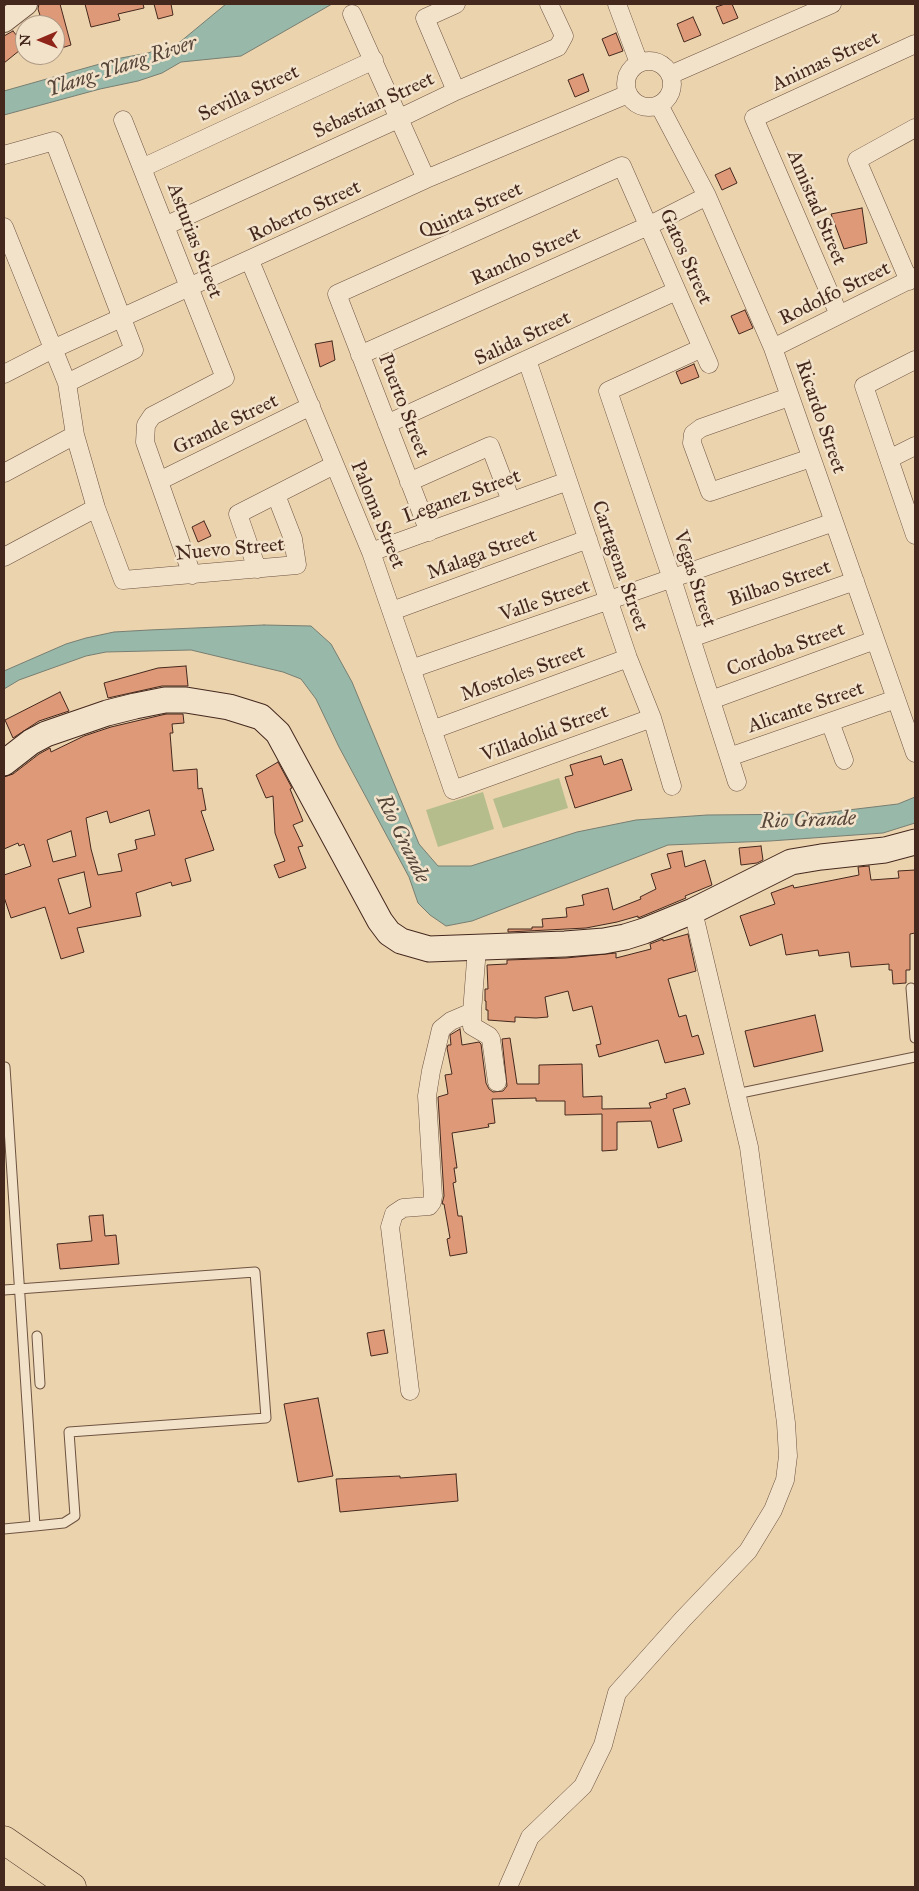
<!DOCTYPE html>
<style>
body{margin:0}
#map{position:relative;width:919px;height:1891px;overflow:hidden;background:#ebd3ae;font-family:"IM FELL Great Primer",serif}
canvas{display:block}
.frame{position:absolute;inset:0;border:5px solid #45281d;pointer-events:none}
.north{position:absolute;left:15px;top:15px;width:50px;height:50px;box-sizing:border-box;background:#f2e2ca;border:1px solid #ad9885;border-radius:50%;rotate:269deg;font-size:14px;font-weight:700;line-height:20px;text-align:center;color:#45281d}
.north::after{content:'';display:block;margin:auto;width:18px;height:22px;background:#8f2418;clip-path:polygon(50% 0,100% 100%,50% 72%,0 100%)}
</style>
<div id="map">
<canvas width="919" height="1891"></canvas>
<div class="frame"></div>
<div class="north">N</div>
</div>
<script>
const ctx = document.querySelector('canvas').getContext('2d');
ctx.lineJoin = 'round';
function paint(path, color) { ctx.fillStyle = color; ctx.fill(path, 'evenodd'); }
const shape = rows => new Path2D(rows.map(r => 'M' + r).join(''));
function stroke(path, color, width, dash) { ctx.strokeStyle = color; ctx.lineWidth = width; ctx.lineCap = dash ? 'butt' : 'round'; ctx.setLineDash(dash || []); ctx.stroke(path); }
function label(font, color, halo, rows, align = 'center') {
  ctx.font = font + ' "IM FELL Great Primer",serif'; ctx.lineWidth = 5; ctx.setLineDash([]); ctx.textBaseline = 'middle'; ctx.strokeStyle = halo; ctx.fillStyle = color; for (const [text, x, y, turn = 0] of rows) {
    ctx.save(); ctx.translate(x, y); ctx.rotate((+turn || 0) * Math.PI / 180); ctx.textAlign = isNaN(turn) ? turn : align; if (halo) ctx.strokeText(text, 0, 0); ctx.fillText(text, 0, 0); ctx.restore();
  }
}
paint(shape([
 [559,778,568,808,503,828,493,799],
 [483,792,494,829,438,847,426,810]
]), '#b5bd8c');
const water = shape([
 [226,4,332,4,241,56,181,62,162,73,138,81,100,89,4,115,4,91,121,58,148,53,180,42,226,4],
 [264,625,311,626,331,644,352,682,419,844,438,866,471,866,577,832,636,820,707,815,815,814,898,804,915,797,915,823,883,833,770,841,668,845,472,921,446,926,430,915,418,903,409,877,339,747,316,699,301,679,283,672,191,650,106,652,86,656,44,671,19,680,4,689,4,671,66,644,86,638,114,632,149,630,264,625]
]);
paint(water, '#98b8a9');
stroke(water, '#777e71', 1);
const building = shape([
 [39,4,60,4,71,45,55,50,55,25,43,25,38,9,39,4],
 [85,4,143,4,144,8,118,14,120,20,91,27,85,4],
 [154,4,171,4,173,15,158,19,154,4],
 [725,4,732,4,738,18,723,24,716,7,725,4],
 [693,17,701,35,684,42,677,24,693,17],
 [13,31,25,46,4,63,4,36,13,31],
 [616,33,623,51,609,56,602,39,616,33],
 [583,74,589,91,575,97,568,80,583,74],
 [730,168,737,183,722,190,715,175,730,168],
 [862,208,867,243,844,249,831,214,862,208],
 [745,310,753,328,739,334,731,316,745,310],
 [332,341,335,360,320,367,315,344,332,341],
 [694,364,699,377,681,384,676,372,694,364],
 [204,521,211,536,198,542,192,527,204,521],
 [186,666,188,686,162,686,108,698,104,683,158,668,186,666],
 [60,692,69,711,39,721,13,738,5,720,60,692],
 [166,714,183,714,184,723,172,724,173,733,170,733,173,771,197,769,198,789,202,788,206,810,201,811,214,850,185,859,191,881,172,886,171,882,136,893,141,916,77,928,84,952,61,959,45,907,11,918,4,897,4,875,31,866,24,844,19,846,18,843,4,849,4,777,13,774,39,754,50,748,51,752,84,736,111,727,166,714],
 [149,810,155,835,135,840,137,849,118,854,122,871,98,875,91,849,86,818,107,811,110,823,149,810],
 [71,831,76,856,53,862,47,840,71,831],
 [84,872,91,907,69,914,58,879,84,872],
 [601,756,604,765,622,759,632,790,575,808,565,777,573,775,570,765,601,756],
 [278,762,292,788,290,789,303,821,293,825,303,846,298,847,306,868,279,878,274,865,285,861,275,833,273,796,266,798,256,775,278,762],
 [761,846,763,860,757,863,741,865,739,848,761,846],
 [682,851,685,867,705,860,712,885,685,896,686,898,638,918,638,916,617,922,586,928,508,932,508,929,532,929,532,927,543,927,542,919,567,917,566,908,584,905,582,895,608,888,613,910,641,899,640,897,656,889,651,874,671,868,667,854,682,851],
 [869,866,871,880,899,878,898,871,915,870,915,933,910,934,910,970,906,970,906,983,893,984,892,970,889,970,889,964,851,967,849,952,819,956,818,950,786,955,782,934,750,946,740,916,775,904,771,893,793,885,794,888,859,875,858,867,869,866],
 [688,934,696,971,668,979,679,1017,686,1015,692,1037,698,1035,704,1054,665,1063,658,1040,599,1057,596,1045,601,1044,592,1006,573,1011,568,991,545,997,548,1017,536,1018,515,1017,515,1022,488,1020,488,1010,486,1010,486,1001,485,1001,485,989,488,989,487,965,507,964,507,960,566,958,616,953,616,958,651,949,650,944,663,939,663,941,688,934],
 [815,1015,823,1051,754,1067,745,1031,815,1015],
 [460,1029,462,1045,479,1042,481,1044,486,1083,489,1089,493,1092,503,1091,507,1086,502,1039,510,1038,517,1084,539,1084,539,1065,582,1064,583,1097,602,1096,602,1109,651,1108,649,1103,667,1098,666,1094,685,1088,690,1104,673,1109,682,1141,658,1148,651,1121,617,1122,617,1150,602,1151,602,1114,565,1115,565,1101,536,1101,536,1098,492,1099,495,1123,488,1124,489,1127,452,1133,457,1168,454,1168,456,1182,453,1183,458,1216,462,1216,467,1253,450,1256,447,1239,450,1238,444,1204,442,1204,444,1196,438,1097,448,1094,445,1075,452,1074,447,1048,448,1045,451,1045,450,1035,460,1029],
 [103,1215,105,1236,116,1235,119,1264,60,1269,57,1244,92,1241,89,1216,103,1215],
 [384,1330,388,1353,371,1356,367,1333,384,1330],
 [318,1398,333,1476,298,1482,284,1404,318,1398],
 [456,1474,458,1501,340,1512,336,1479,400,1476,400,1478,456,1474]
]);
paint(building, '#de9a78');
stroke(building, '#45281d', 1);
const service = shape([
 [911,988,915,1038],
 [736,1094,915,1057],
 [4,1290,255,1272,266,1418,69,1432,75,1516,64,1523,35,1526],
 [37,1336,40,1384],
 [4,1529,35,1526,5,1067]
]);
const minor = shape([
 [456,4,425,18,456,91],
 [617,4,639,63],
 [352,14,426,179],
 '626 84a23 23 0 1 1 46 0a23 23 0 1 1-46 0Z',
 [670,75,832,4],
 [659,105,707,196,773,348,915,753],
 [123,120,225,378,152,416,146,425,145,442,192,575],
 [4,155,54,141,134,350,67,383],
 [142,168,374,60],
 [165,226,400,118,456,91,558,47,564,36,549,4],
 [4,227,67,383,75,435,96,508,123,580,297,565,293,539,276,495],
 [250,261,371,552,453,790,652,718],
 [909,281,857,160,915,128],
 [839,315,754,118,915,44],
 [702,348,608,391,672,579,737,782],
 [773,348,915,277],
 [360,355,648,226,707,196],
 [527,360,628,658,652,718,672,786],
 [915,360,864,386,915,535],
 [4,374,53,349,426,179,628,94],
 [789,397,701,428,693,434,692,443,710,492,811,458],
 [387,424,676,291],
 [889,459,915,446],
 [4,473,75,435],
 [159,481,311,406],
 [409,482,490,446,511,501],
 [429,532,337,294,622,166,709,364],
 [371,552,568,481],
 [4,557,96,508],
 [257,569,238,514,334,465],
 [392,611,588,539],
 [691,638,855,581],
 [411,669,834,522],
 [711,700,875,640],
 [830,722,844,760],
 [432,730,628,658],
 [729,757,896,699],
 [472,1012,472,1026,489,1036,491,1039,497,1082],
 [410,1391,390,1227,394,1214,403,1208,429,1206,432,1202,433,1196,427,1096,431,1071,441,1029,451,1021,472,1012,477,948],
 [508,1887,530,1837,583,1786,603,1745,617,1693,683,1619,748,1551,773,1510,785,1480,788,1456,786,1423,749,1147,693,911]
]);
const tertiary = shape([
 [4,21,26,4]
]);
const secondary = shape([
 [4,763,31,742,46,734,107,713,135,706,165,700,186,700,229,707,261,717,278,733,380,921,389,933,401,941,429,949,565,944,604,941,625,937,644,931,693,911,791,862,821,857,885,850,915,842]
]);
const primary = shape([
 [4,1840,72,1887]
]);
stroke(service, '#6e5341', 11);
stroke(minor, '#6e5341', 19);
stroke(tertiary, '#6e5341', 24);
stroke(secondary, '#45281d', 27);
stroke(primary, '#45281d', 29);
stroke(service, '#f2e2ca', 9);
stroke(minor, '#f2e2ca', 18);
stroke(tertiary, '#f2e2ca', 22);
stroke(secondary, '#f2e2ca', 25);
stroke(primary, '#ebd3ae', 28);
label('20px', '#45281d', '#f2e2ca', [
 ["Animas Street",826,62,-25],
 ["Sevilla Street",249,94,-25],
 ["Sebastian Street",374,106,-25],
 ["Amistad Street",816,208,67],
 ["Quinta Street",471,211,-24],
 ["Roberto Street",305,212,-25],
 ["Asturias Street",194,241,69],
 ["Rancho Street",526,257,-24],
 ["Gatos Street",685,257,66],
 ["Rodolfo Street",835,294,-26],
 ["Salida Street",523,339,-25],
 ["Puerto Street",403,406,69],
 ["Ricardo Street",820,417,71],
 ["Grande Street",226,425,-26],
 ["Leganez Street",462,497,-20],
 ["Paloma Street",377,515,68],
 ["Nuevo Street",230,550,-5],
 ["Malaga Street",482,555,-20],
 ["Cartagena Street",619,566,71],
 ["Vegas Street",694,579,72],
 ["Bilbao Street",780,584,-19],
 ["Valle Street",545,601,-19],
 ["Cordoba Street",786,650,-20],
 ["Mostoles Street",523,674,-20],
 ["Alicante Street",806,708,-19],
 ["Villadolid Street",545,734,-20]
]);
label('italic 21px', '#564539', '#f2e2ca', [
 ["Ylang-Ylang River",122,67,-18],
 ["Rio Grande",808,821,-2],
 ["Rio Grande",402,839,64]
]);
</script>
